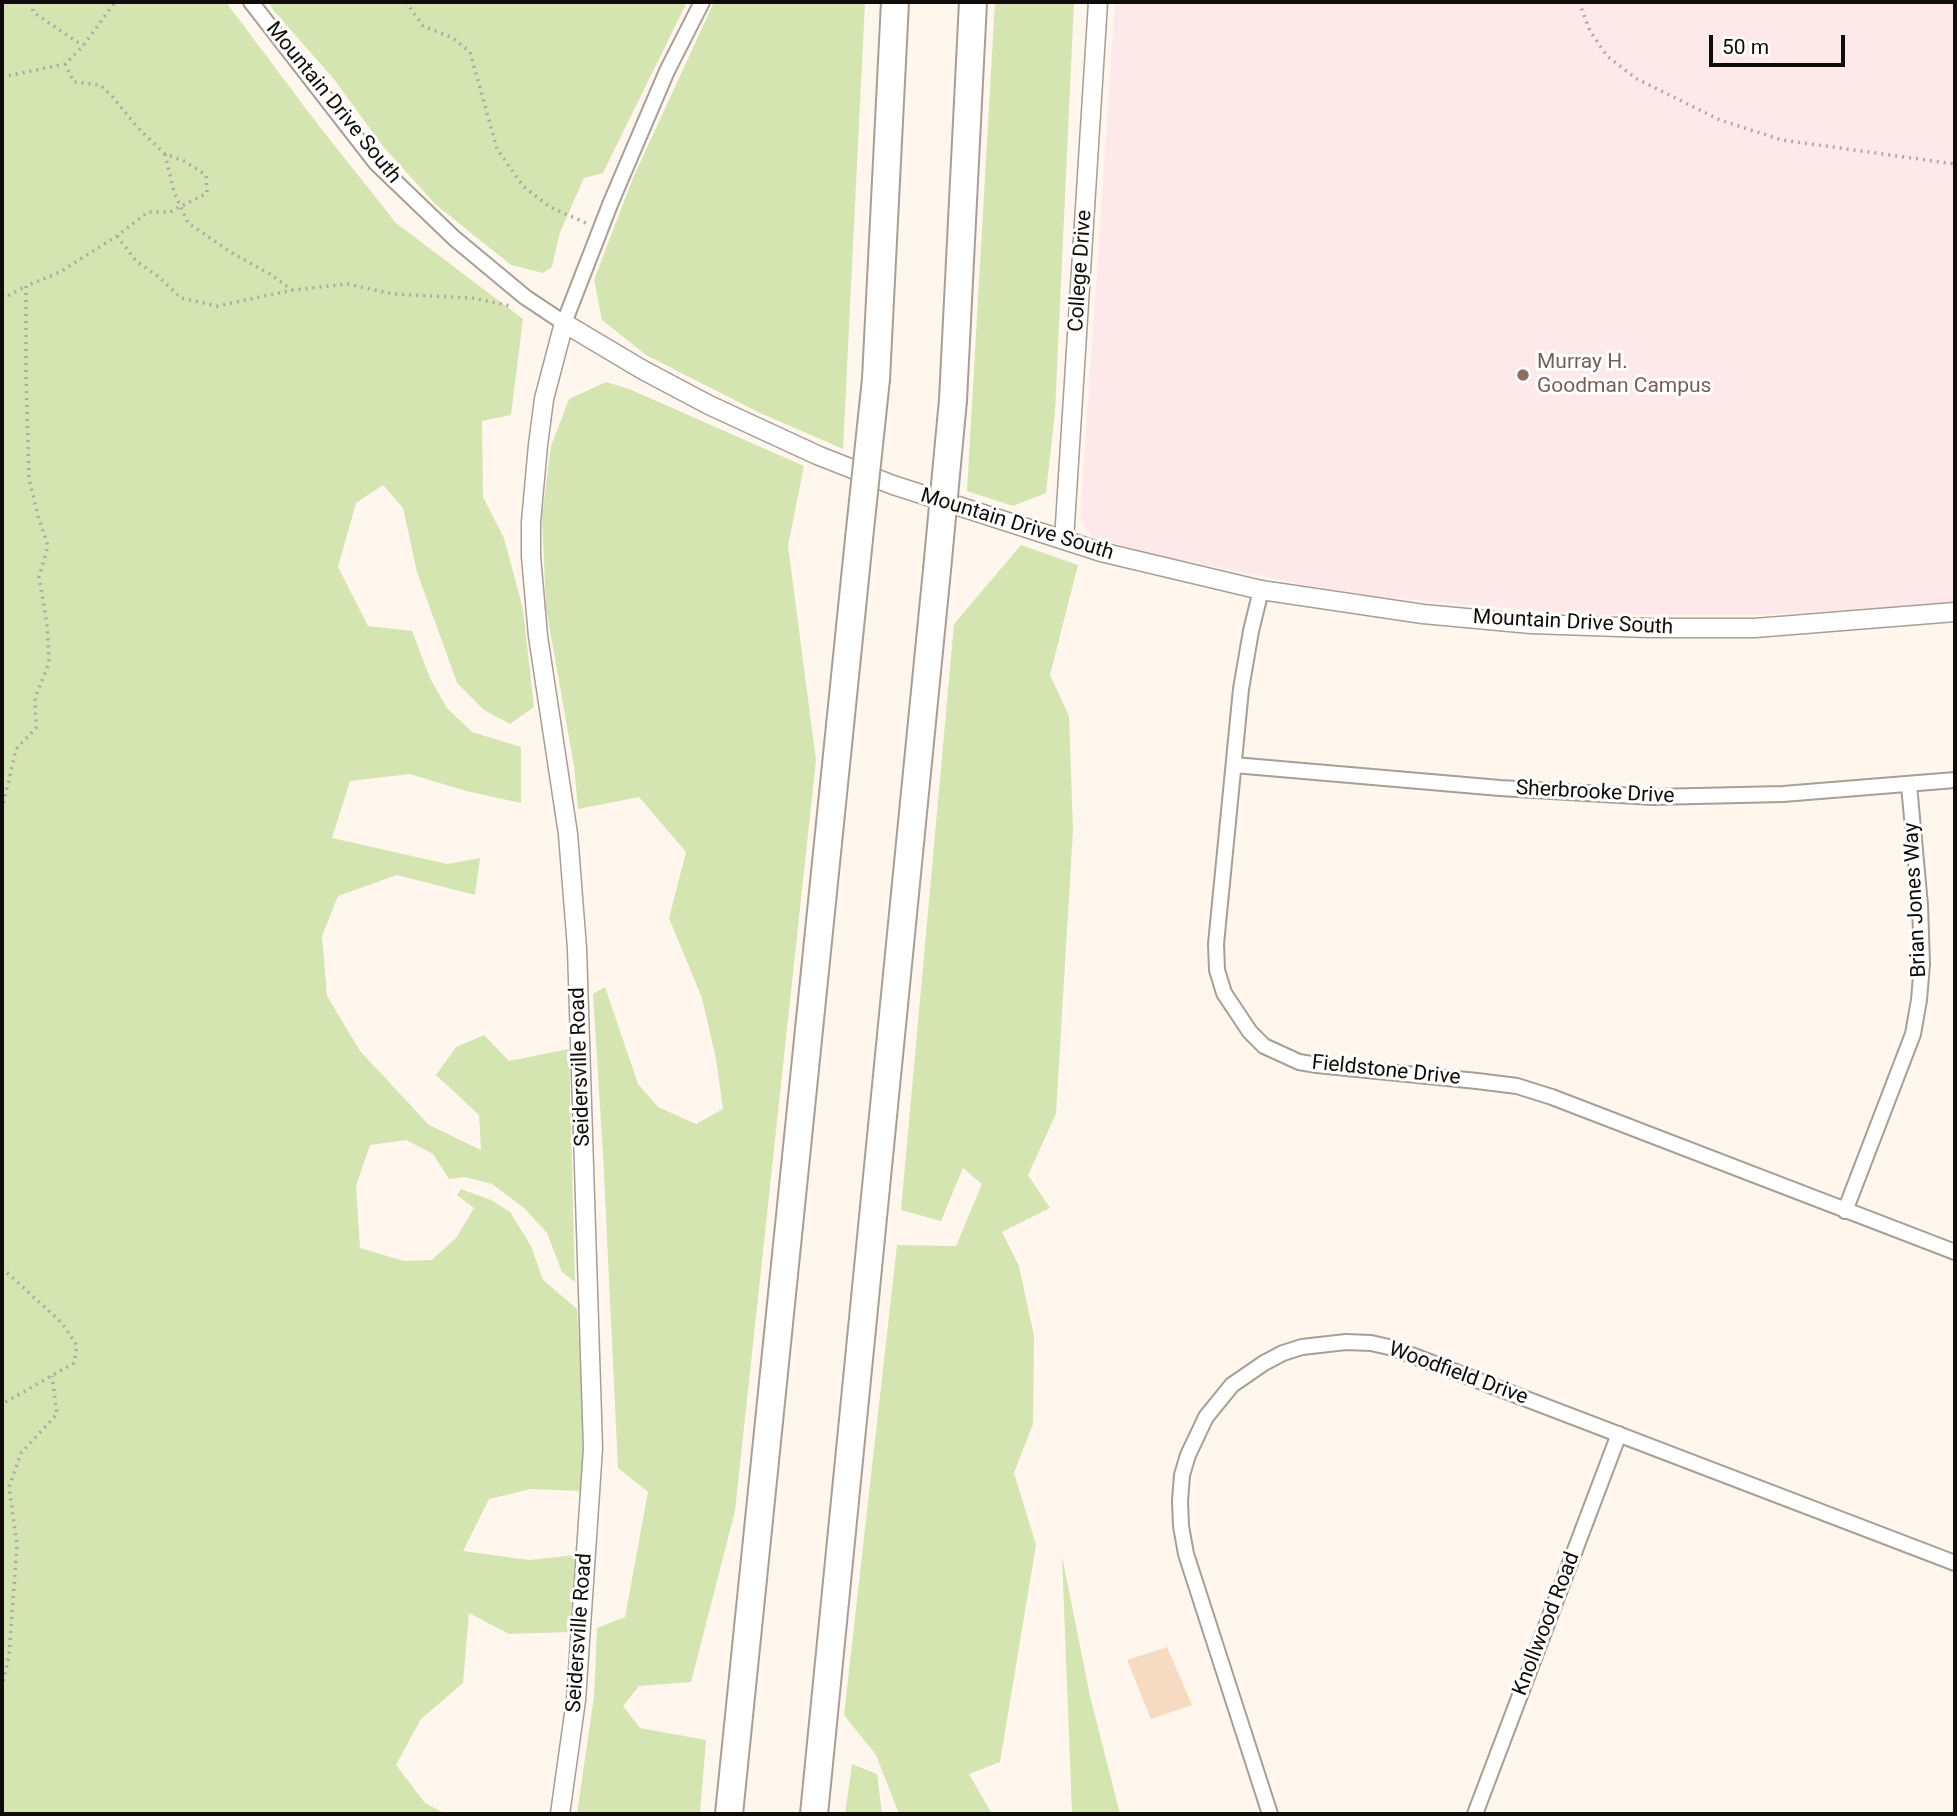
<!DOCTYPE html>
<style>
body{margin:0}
#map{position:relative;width:1957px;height:1816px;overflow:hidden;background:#fff6ee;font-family:Roboto,sans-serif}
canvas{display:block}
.frame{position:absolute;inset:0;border:4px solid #0f0c09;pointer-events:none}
.scale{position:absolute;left:1709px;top:35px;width:136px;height:32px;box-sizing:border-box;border:4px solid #0f0c09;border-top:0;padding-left:9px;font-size:21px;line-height:24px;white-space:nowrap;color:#0f0c09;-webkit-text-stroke:5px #fff;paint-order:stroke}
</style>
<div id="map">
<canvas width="1957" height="1816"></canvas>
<div class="frame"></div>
<div class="scale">50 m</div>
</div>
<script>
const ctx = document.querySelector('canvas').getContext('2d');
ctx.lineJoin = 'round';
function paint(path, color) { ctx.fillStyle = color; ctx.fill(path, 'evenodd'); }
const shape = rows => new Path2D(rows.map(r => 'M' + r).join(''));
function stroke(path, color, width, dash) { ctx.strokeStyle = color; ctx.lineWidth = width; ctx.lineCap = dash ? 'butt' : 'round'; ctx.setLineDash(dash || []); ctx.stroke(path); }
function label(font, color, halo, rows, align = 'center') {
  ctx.font = font + ' Roboto,sans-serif'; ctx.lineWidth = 6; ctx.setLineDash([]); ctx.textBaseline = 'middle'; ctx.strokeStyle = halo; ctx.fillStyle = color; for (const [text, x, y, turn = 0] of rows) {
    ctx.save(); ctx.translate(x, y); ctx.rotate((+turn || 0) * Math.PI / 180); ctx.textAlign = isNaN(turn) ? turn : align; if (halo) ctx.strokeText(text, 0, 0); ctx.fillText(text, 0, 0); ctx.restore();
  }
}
paint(shape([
 [1115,2,1955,2,1955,601,1928,605,1760,615,1588,615,1390,598,1321,588,1160,556,1092,537,1080,520]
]), '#fde8ea');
paint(shape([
 [2,2,226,2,319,126,396,223,523,319,511,415,482,421,483,497,504,538,523,609,534,707,510,724,484,710,457,683,417,572,403,508,383,485,356,503,338,567,368,626,412,631,430,678,447,708,472,732,521,747,521,803,466,791,410,774,350,781,332,838,447,864,480,858,475,895,397,875,338,896,322,936,327,996,360,1051,429,1125,481,1150,479,1115,436,1075,456,1047,484,1035,509,1061,569,1049,575,1282,562,1272,547,1233,524,1208,492,1184,465,1177,449,1179,433,1154,406,1140,370,1145,356,1186,360,1248,404,1261,432,1260,456,1238,474,1208,457,1195,461,1189,491,1200,510,1212,531,1246,543,1280,577,1309,583,1416,582,1491,531,1489,489,1499,463,1551,529,1560,576,1555,569,1632,509,1634,469,1613,463,1683,421,1719,396,1765,425,1803,446,1814,2,1814],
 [269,2,687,2,603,173,584,178,560,232,552,267,543,273,511,265,435,204,382,145,333,78,273,10],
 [714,2,865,2,843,449,760,413,646,355,602,320,594,280,633,178],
 [995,2,1074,2,1055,412,1046,493,1013,506,967,491],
 [606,382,629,389,804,466,788,546,816,760,735,1511,691,1682,639,1686,623,1706,640,1728,706,1740,700,1814,577,1814,594,1696,597,1628,625,1617,648,1492,618,1468,603,1154,593,994,605,987,638,1084,658,1107,696,1124,723,1109,716,1059,702,998,669,918,686,852,639,797,578,809,574,766,546,608,542,516,551,446,569,399],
 [1021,545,1078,565,1050,675,1069,716,1073,830,1056,1114,1028,1175,1050,1208,1002,1232,1019,1266,1034,1336,1033,1424,1014,1473,1036,1545,1000,1762,969,1774,992,1814,899,1814,876,1755,844,1715,897,1245,956,1246,982,1184,963,1168,941,1221,901,1210,954,624],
 [1062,1556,1090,1696,1120,1814,1072,1814],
 [852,1764,877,1774,882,1814,845,1814]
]), '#d4e5b2');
paint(shape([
 [1167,1647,1192,1705,1151,1719,1127,1660]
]), '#f6dac1');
const minor = shape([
 [251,2,376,163,454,238,525,297,564,323,611,202,667,71,702,2],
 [1261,590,1251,631,1241,689,1216,944,1217,970,1224,993,1250,1032,1264,1046,1299,1062,1317,1065,1477,1081,1517,1086,1552,1097,1955,1252],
 [1234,765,1500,788,1653,797,1783,794,1955,780],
 [1845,1211,1913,1034,1919,1000,1922,964,1920,905,1909,785],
 [1270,1814,1186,1554,1181,1526,1180,1501,1182,1475,1188,1455,1206,1417,1232,1385,1264,1363,1283,1353,1302,1347,1346,1342,1371,1343,1393,1348,1955,1563],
 [1475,1814,1619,1434]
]);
const tertiary = shape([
 [1064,540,1098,2],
 [560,1814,576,1700,593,1448,577,948,568,834,538,636,531,556,531,522,538,445,544,399,564,323,643,370,709,405,817,455,893,485,1101,552,1261,590,1423,614,1531,624,1649,628,1755,628,1955,612]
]);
const motorway = shape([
 [876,379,895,2],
 [953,400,973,2],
 [729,1814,859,539],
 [814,1814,937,570]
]);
stroke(minor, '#a89e95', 18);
stroke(tertiary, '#a89e95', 21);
stroke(motorway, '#a89e95', 30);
stroke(shape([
 [32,2,33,12,83,46],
 [406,2,423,26,453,38,470,52,497,149,523,186,550,207,586,223],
 [1579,2,1590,31,1607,56,1637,79,1720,120,1782,140,1955,164],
 [2,77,65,64,83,46,115,2],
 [165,154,174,192,188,223,232,253,270,274,292,290],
 [117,236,136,261,159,277,181,298,217,306,293,290,348,284,393,294,472,298,511,306],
 [2,299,26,286],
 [2,810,16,749,36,728,35,698,49,663,47,624,39,577,48,546,38,516,29,478,26,375,26,286,60,272,117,236,148,212,170,212,207,193,206,175,184,161,165,154,137,127,112,96,100,85,74,82,65,64],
 [2,1268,62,1323,77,1346,74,1363,2,1404],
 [2,1688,9,1655,17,1545,9,1487,21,1453,57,1414,52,1376]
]), '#b0a9a3', 3.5, [2, 5]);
stroke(minor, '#fff', 14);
stroke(tertiary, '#fff', 18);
stroke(motorway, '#fff', 26);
const motorwayBridge = shape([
 [859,539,876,379],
 [937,570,953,400]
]);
stroke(motorwayBridge, '#a89e95', 30, []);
stroke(motorwayBridge, '#fff', 26);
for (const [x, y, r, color] of [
 [1523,375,7,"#8d6e63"]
]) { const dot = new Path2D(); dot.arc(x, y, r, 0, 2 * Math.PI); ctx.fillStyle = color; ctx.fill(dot); stroke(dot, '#fff', 2.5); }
label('21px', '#0f0c09', '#fff', [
 ["Mountain Drive South",333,103,51],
 ["College Drive",1081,271,-86],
 ["Mountain Drive South",1017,525,17],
 ["Mountain Drive South",1573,623,3],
 ["Sherbrooke Drive",1595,793,3],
 ["Brian Jones Way",1916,900,-93],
 ["Seidersville Road",581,1067,-92],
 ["Fieldstone Drive",1386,1071,6],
 ["Woodfield Drive",1458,1374,20],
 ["Knollwood Road",1547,1624,-69],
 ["Seidersville Road",580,1633,-86]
]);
label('21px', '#785e54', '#fff', [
 ["Murray H.",1537,363],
 ["Goodman Campus",1537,387]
], 'left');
</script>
